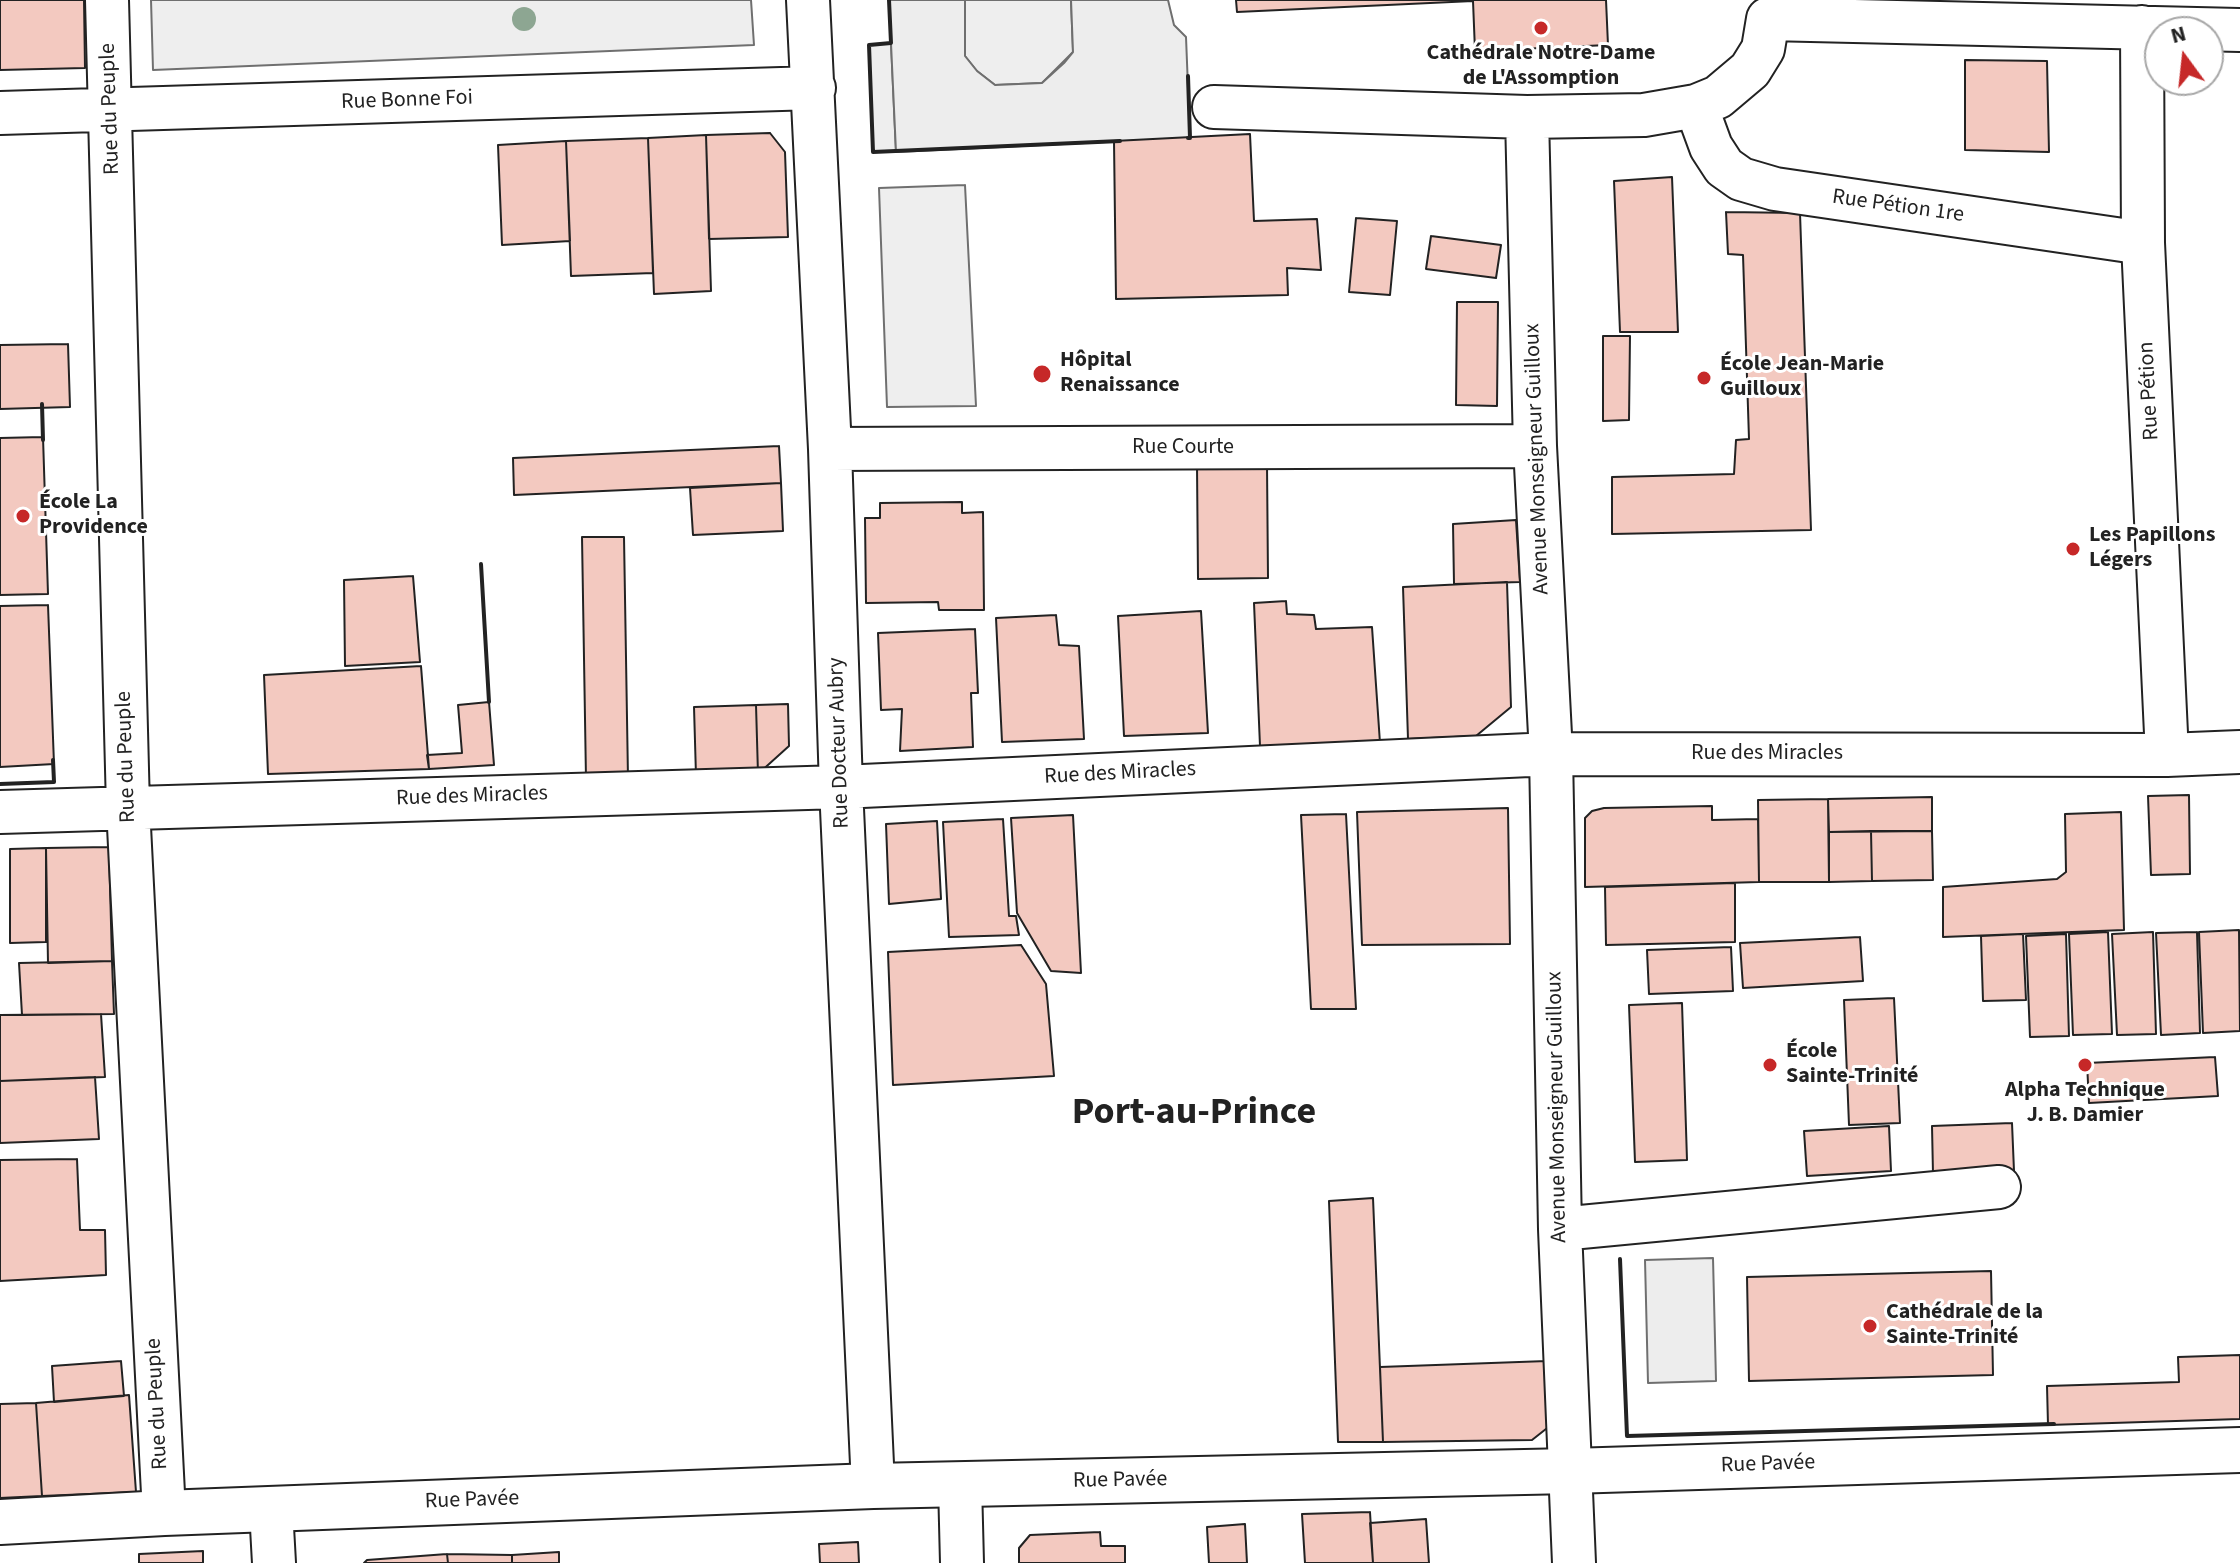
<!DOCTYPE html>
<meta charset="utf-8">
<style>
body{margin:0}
#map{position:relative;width:2240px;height:1563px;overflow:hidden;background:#fff;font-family:"Source Sans 3",sans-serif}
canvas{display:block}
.north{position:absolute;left:2144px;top:16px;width:80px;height:80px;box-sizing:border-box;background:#fff;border:2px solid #a7a7a7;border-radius:50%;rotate:345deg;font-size:22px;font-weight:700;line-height:32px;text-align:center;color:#222}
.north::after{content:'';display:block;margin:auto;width:28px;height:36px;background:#c62828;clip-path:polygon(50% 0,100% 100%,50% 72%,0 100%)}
</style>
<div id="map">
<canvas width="2240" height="1563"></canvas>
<div class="north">N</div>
</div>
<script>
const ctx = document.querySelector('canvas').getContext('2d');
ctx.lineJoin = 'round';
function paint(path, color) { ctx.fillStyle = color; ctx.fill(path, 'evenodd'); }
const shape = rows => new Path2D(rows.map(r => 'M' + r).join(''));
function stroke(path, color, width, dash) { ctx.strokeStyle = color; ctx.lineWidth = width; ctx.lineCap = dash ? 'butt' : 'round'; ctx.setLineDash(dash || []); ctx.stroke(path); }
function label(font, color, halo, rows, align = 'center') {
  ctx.font = font + ' "Source Sans 3",sans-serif'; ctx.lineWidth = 6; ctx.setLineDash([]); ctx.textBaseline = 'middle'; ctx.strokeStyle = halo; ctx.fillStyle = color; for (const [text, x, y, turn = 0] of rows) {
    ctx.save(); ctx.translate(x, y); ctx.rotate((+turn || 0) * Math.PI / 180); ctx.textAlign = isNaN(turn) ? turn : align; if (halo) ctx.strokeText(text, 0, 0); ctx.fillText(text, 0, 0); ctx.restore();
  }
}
const green = shape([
 [151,0,751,0,754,45,153,70,151,0],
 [965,0,1071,0,1073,52,1042,83,995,85,977,71,965,56,965,0],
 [891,43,896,152,873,152,869,45,891,43],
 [965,185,976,406,887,407,879,188,965,185]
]);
paint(green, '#eee');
stroke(green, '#6f6f6f', 2);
const parking = shape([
 [889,0,965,0,965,56,977,71,995,85,1042,83,1064,63,1073,52,1071,0,1168,0,1174,25,1186,37,1190,138,896,152,889,0],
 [1713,1258,1716,1381,1648,1383,1645,1260,1713,1258]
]);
paint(parking, '#ededed');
stroke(parking, '#6f6f6f', 2);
const building = shape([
 [0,0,84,0,85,68,0,70,0,0],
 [1236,0,1606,0,1608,45,1475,51,1473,1,1237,12,1236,0],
 [1965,60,2047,61,2049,152,1965,150,1965,60],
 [770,133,785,152,788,237,709,239,706,135,770,133],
 [1250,134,1254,221,1317,219,1321,270,1287,268,1288,295,1116,299,1114,141,1250,134],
 [706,135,711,291,654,294,648,138,706,135],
 [648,138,653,273,571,276,566,141,648,138],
 [566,141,570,241,502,245,498,145,566,141],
 [1672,177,1678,332,1620,332,1614,181,1672,177],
 [1726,212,1800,213,1811,530,1612,534,1612,477,1734,474,1736,440,1749,439,1743,255,1728,254,1726,212],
 [1356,218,1397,221,1390,295,1349,292,1356,218],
 [1431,236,1501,245,1496,278,1426,269,1431,236],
 [1457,302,1498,302,1497,406,1456,405,1457,302],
 [1603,336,1630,336,1629,420,1603,421,1603,336],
 [68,344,70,407,0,409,0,345,68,344],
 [43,437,48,594,0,595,0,438,43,437],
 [779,446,781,483,514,495,513,458,779,446],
 [1267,465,1268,578,1198,579,1197,466,1267,465],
 [781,483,783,531,693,535,690,488,781,483],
 [962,502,962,513,983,512,984,610,939,610,938,602,866,603,865,518,880,518,880,503,962,502],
 [1516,520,1520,582,1454,584,1453,524,1516,520],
 [582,537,624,537,628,778,586,779,582,537],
 [413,576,420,662,345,666,344,580,413,576],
 [1507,582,1511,707,1476,736,1408,739,1403,587,1507,582],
 [1286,601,1287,614,1314,615,1316,629,1372,627,1380,743,1260,746,1254,603,1286,601],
 [48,605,54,764,0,767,0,606,48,605],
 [1201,611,1208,733,1124,736,1118,616,1201,611],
 [1056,615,1059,645,1079,646,1084,739,1002,742,996,618,1056,615],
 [975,629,978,693,971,693,973,747,900,751,902,709,881,710,878,633,975,629],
 [421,666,429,769,268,774,264,675,421,666],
 [489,702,494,765,429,769,427,755,462,753,458,705,489,702],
 [788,704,789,746,758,774,756,705,788,704],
 [756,705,758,774,696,776,694,707,756,705],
 [2189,795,2190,874,2151,875,2148,796,2189,795],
 [1932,797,1932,831,1829,832,1828,799,1932,797],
 [1828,799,1829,882,1759,882,1758,800,1828,799],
 [1712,806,1712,820,1758,819,1759,882,1585,887,1585,818,1592,811,1604,808,1712,806],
 [1508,808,1510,944,1362,945,1357,812,1508,808],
 [2121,812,2124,930,1943,937,1943,887,2057,879,2066,872,2065,814,2121,812],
 [1346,814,1356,1009,1311,1009,1301,815,1346,814],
 [1073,815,1081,973,1051,971,1017,913,1011,818,1073,815],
 [1003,819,1009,916,1016,916,1019,935,949,937,943,822,1003,819],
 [937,821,941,899,889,904,886,824,937,821],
 [1871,831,1872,881,1829,882,1829,832,1871,831],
 [1871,831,1932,831,1933,880,1872,881,1871,831],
 [109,847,112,961,48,963,46,848,109,847],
 [46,848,46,942,10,943,10,849,46,848],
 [1735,883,1735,942,1606,945,1605,887,1735,883],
 [2239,930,2240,1031,2203,1033,2199,932,2239,930],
 [2108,932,2112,1034,2073,1035,2069,934,2108,932],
 [2153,932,2156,1034,2117,1035,2112,934,2153,932],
 [2197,932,2200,1033,2161,1035,2156,933,2197,932],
 [2023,934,2026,1000,1983,1001,1981,936,2023,934],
 [2066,934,2069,1036,2030,1037,2026,936,2066,934],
 [1860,937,1863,981,1743,988,1740,943,1860,937],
 [1021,945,1046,984,1054,1076,893,1085,888,952,1021,945],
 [1731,947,1733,991,1649,994,1647,950,1731,947],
 [112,961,114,1014,22,1015,19,963,112,961],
 [1894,998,1900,1123,1849,1125,1844,1000,1894,998],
 [1682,1003,1687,1160,1635,1162,1629,1005,1682,1003],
 [101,1014,105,1077,0,1081,0,1015,101,1014],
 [2215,1057,2218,1096,2089,1103,2087,1063,2215,1057],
 [95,1077,99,1139,0,1143,0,1081,95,1077],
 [2012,1123,2014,1171,1933,1174,1932,1126,2012,1123],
 [1889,1126,1891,1171,1807,1176,1804,1131,1889,1126],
 [77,1159,80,1230,105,1230,106,1275,0,1281,0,1160,77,1159],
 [1373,1198,1383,1442,1338,1442,1329,1201,1373,1198],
 [1991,1271,1993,1375,1749,1381,1747,1277,1991,1271],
 [2240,1355,2240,1419,2048,1425,2047,1386,2179,1382,2178,1357,2240,1355],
 [121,1361,124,1396,54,1402,52,1366,121,1361],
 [1547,1361,1551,1425,1532,1440,1383,1442,1380,1367,1547,1361],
 [129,1395,136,1492,42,1496,36,1403,129,1395],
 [36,1403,42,1496,0,1498,0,1404,36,1403],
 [1370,1512,1373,1563,1305,1563,1302,1514,1370,1512],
 [1426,1519,1429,1563,1373,1563,1370,1523,1426,1519],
 [1245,1524,1247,1563,1209,1563,1207,1527,1245,1524],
 [1100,1532,1101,1546,1125,1546,1125,1563,1019,1563,1019,1548,1030,1535,1100,1532],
 [858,1542,859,1563,820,1563,819,1544,858,1542],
 [203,1551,203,1563,139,1563,139,1554,203,1551],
 [559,1552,559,1563,512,1563,512,1555,559,1552],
 [447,1554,448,1563,364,1563,367,1560,447,1554],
 [447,1554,512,1555,512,1563,448,1563,447,1554]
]);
paint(building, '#f3c9c0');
stroke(building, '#222', 2);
const minor = shape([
 [107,0,128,807,164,1513],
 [808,0,830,449,841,787,873,1486],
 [2142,27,2143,243,2167,755],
 [1696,106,1711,147,1724,167,1741,179,1775,189,2143,243],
 [1214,107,1527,117],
 [0,113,814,88],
 [830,449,1535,446],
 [0,812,841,787,1551,754,2167,755,2240,752],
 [1560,1229,1999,1187],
 [960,1484,962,1563],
 [271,1509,274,1563],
 [1574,1563,1560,1229,1551,754,1535,446,1527,117,1644,115,1696,106,1718,97,1750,70,1763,49,1768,19,2240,30]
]);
const major = shape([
 [0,1522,164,1513,873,1486,1571,1471,2240,1450]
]);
stroke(minor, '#222', 46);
stroke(major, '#222', 48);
stroke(minor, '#fff', 42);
stroke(major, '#fff', 44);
stroke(shape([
 [889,0,891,43,869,45,873,152,1120,141],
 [1188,138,1190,138,1188,76],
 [42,404,43,440],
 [481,564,489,702],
 [0,784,54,782,53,760],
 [1620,1259,1627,1436,2054,1424]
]), '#222', 4);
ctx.fillStyle = '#8da692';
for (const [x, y] of [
 [524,19]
]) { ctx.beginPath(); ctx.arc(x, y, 12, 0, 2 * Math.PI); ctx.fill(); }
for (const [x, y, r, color] of [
 [1541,28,8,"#c62828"],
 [1042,374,10,"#c62828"],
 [1704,378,8,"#c62828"],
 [23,516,8,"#c62828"],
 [2073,549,8,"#c62828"],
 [1770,1065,8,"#c62828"],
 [2085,1065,8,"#c62828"],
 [1870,1326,8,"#c62828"]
]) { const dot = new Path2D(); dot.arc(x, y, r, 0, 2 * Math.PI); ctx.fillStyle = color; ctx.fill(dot); stroke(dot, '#fff', 3); }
label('bold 22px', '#222', '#fff', [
 ["Cathédrale Notre-Dame",1541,54,"center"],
 ["de L'Assomption",1541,79,"center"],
 ["Hôpital",1060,361],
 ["Renaissance",1060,386],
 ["École Jean-Marie",1720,365],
 ["Guilloux",1720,390],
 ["École La",39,503],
 ["Providence",39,528],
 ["Les Papillons",2089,536],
 ["Légers",2089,561],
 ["École",1786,1052],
 ["Sainte-Trinité",1786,1077],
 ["Alpha Technique",2085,1091,"center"],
 ["J. B. Damier",2085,1116,"center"],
 ["Cathédrale de la",1886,1313],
 ["Sainte-Trinité",1886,1338]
], 'left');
label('22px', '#222', '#fff', [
 ["Rue Bonne Foi",407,101,-2],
 ["Rue du Peuple",111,109,-92],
 ["Rue Pétion 1re",1898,207,8],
 ["Rue Pétion",2150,391,-93],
 ["Rue Courte",1183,448],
 ["Avenue Monseigneur Guilloux",1538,459,-92],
 ["Rue Docteur Aubry",840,743,-92],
 ["Rue des Miracles",1767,754],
 ["Rue du Peuple",127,757,-92],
 ["Rue des Miracles",1120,774,-3],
 ["Rue des Miracles",472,797,-2],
 ["Avenue Monseigneur Guilloux",1558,1107,-91],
 ["Rue du Peuple",158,1404,-93],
 ["Rue Pavée",1768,1465,-2],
 ["Rue Pavée",1120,1481,-1],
 ["Rue Pavée",472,1501,-2]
]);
label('bold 38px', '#222', '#fff', [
 ["Port-au-Prince",1194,1115]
]);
</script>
